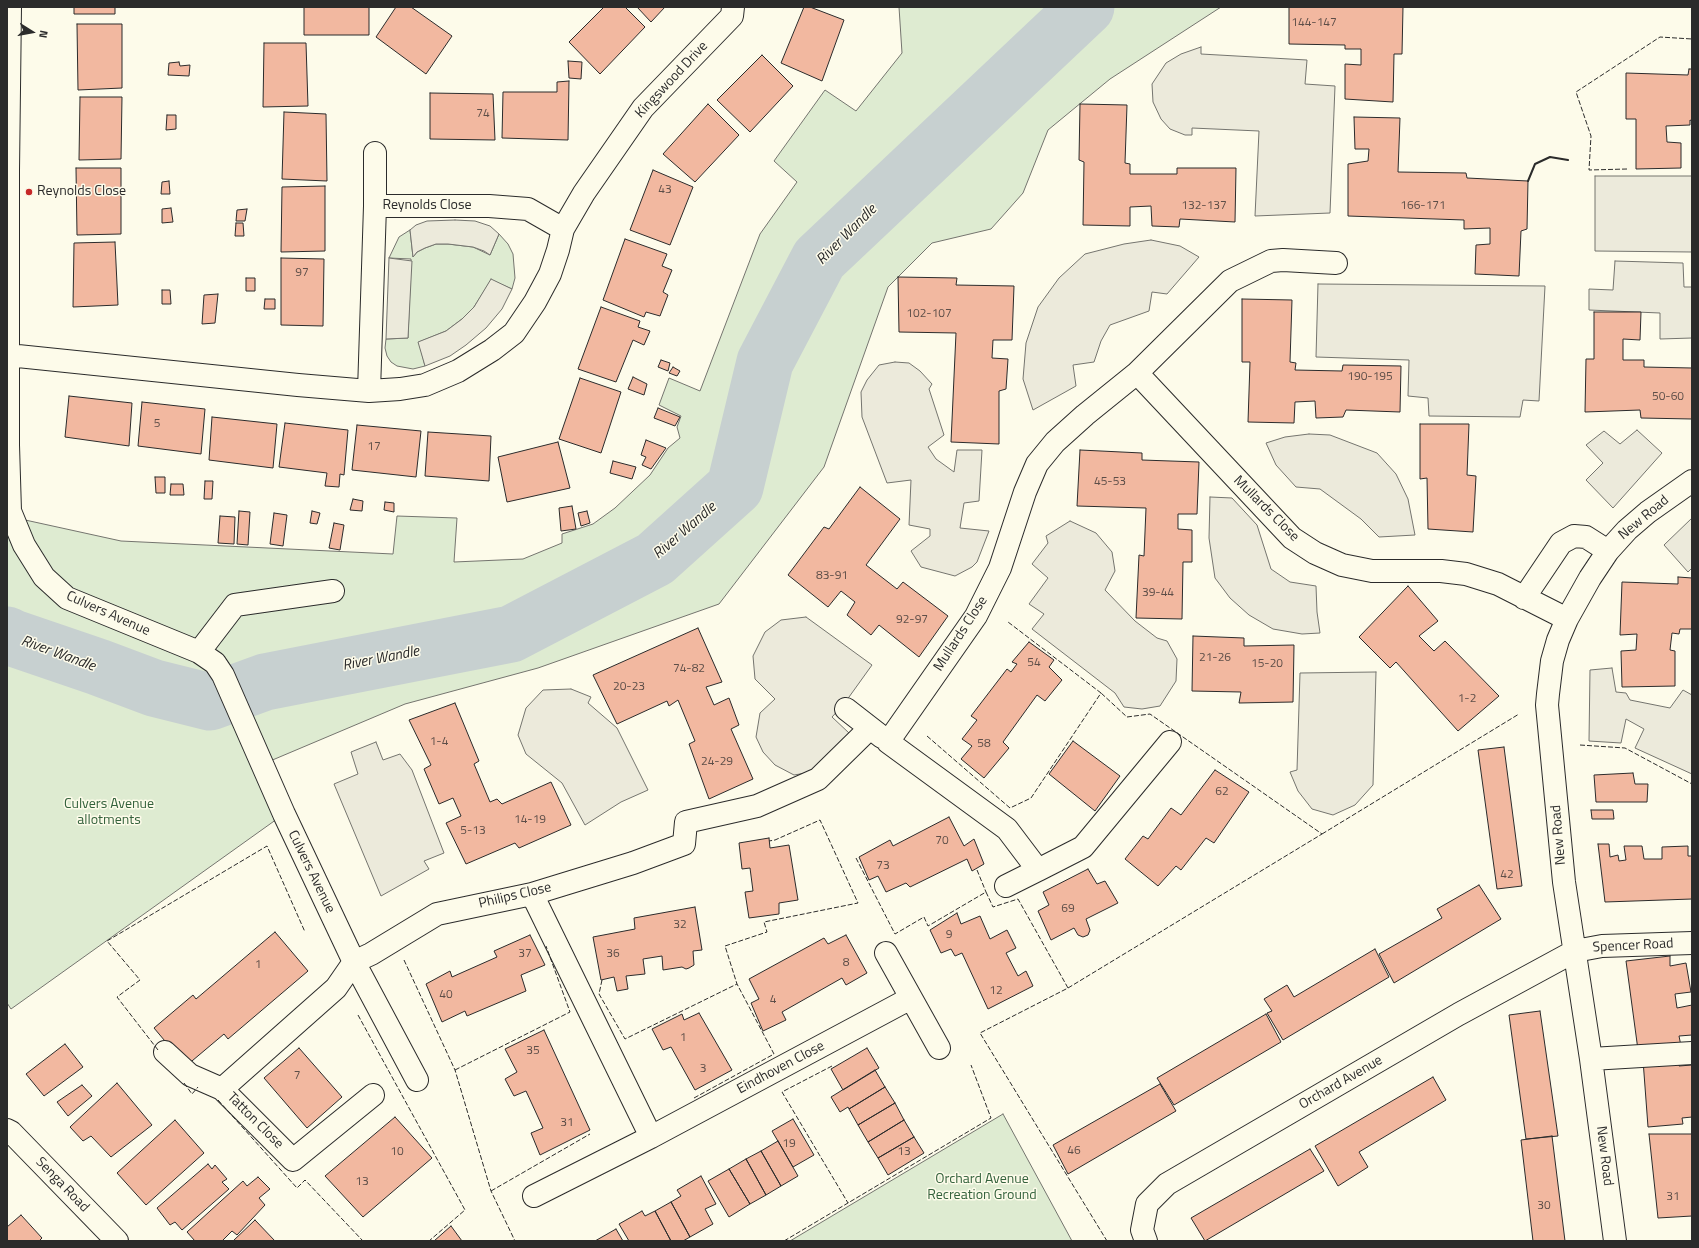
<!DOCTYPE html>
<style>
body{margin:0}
#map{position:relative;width:1699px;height:1248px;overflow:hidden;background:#fdfbea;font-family:"Titillium Web",sans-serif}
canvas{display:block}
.frame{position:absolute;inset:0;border:8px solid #2b2b2b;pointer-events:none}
.north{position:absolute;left:12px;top:12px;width:40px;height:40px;-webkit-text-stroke:3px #fdfbea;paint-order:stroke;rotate:101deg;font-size:11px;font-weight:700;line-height:16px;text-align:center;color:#2b2b2b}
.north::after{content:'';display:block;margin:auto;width:14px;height:18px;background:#2b2b2b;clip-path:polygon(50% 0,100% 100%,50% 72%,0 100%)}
</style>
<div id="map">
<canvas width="1699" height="1248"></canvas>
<div class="frame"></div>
<div class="north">N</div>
</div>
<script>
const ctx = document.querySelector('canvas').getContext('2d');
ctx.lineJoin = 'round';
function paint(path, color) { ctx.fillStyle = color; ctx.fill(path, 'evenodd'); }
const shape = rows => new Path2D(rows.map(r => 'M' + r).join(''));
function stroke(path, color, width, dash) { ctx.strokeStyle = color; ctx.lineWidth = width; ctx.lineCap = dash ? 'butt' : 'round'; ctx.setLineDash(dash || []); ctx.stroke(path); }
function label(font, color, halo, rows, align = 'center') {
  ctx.font = font + ' "Titillium Web",sans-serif'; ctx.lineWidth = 3; ctx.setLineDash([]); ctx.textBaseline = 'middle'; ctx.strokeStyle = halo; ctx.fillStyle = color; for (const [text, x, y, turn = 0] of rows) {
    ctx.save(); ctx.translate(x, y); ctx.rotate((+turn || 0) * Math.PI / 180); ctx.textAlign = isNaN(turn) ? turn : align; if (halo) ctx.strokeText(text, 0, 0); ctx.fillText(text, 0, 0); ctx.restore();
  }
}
const green = shape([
 [899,7,1221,7,1110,79,1048,130,1023,193,991,229,932,243,888,287,824,467,719,604,538,668,405,704,263,764,284,814,11,1009,7,1003,7,516,121,541,393,554,397,516,457,518,454,562,523,559,562,543,562,534,593,524,615,508,650,475,668,448,680,438,677,427,681,416,659,405,669,378,700,391,760,234,797,182,774,161,825,90,856,111,902,53,899,7],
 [410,230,413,257,417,252,425,248,436,244,448,244,473,247,490,255,499,234,508,244,513,254,515,278,512,289,491,280,474,307,462,319,446,331,419,342,425,366,413,369,397,366,391,362,387,356,385,348,386,339,408,338,411,259,389,258,399,237,410,230],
 [1003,1114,1072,1241,790,1241,1003,1114]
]);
paint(green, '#deebd1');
stroke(green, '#74746e', 1);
const parking = shape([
 [1201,47,1201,54,1307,60,1305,84,1335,86,1330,213,1255,216,1259,131,1192,128,1192,135,1185,135,1170,129,1161,119,1153,102,1152,84,1166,63,1181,54,1201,47],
 [1595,176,1692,176,1692,252,1595,251,1595,176],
 [455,220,475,221,490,226,499,234,490,255,484,251,473,247,448,244,436,244,425,248,417,252,413,257,410,230,416,225,427,221,455,220],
 [1151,240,1180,246,1199,257,1167,294,1152,292,1149,311,1110,325,1101,341,1094,362,1073,365,1076,386,1033,410,1023,379,1026,343,1038,307,1059,278,1085,254,1124,244,1151,240],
 [389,258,412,261,408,338,386,339,389,258],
 [1615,261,1683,263,1684,287,1692,287,1692,338,1660,339,1660,313,1589,310,1589,289,1613,290,1615,261],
 [491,279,512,289,502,309,486,328,466,345,450,356,425,366,418,342,446,331,462,319,474,307,491,279],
 [1318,284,1545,286,1539,401,1523,400,1520,417,1429,416,1428,398,1408,396,1409,360,1316,357,1318,284],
 [895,362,909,363,920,371,932,384,929,389,944,435,928,447,936,459,954,472,957,450,982,450,979,501,964,503,960,528,989,531,977,562,972,567,955,576,921,567,911,551,930,536,930,529,909,525,911,480,887,483,862,417,861,392,867,380,879,365,895,362],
 [1637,430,1662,453,1613,508,1586,480,1603,463,1586,445,1604,431,1620,444,1637,430],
 [1309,434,1330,435,1377,453,1396,474,1408,499,1415,535,1379,537,1361,519,1320,489,1296,487,1276,465,1266,443,1285,437,1309,434],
 [1210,497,1232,498,1257,525,1271,569,1290,582,1316,586,1317,612,1320,633,1302,634,1273,629,1249,615,1230,598,1215,578,1209,538,1210,497],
 [1692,518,1692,568,1688,572,1664,545,1692,518],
 [1070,521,1096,533,1112,552,1115,571,1105,590,1135,621,1157,638,1167,641,1177,659,1176,681,1160,706,1142,709,1124,707,1115,693,1032,629,1044,614,1029,604,1048,578,1032,564,1048,543,1046,536,1070,521],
 [806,617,872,665,844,704,832,717,849,733,832,754,812,772,794,775,775,765,763,752,756,737,760,713,775,699,755,679,753,656,765,632,781,620,806,617],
 [1612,668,1616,692,1626,693,1630,700,1670,708,1683,690,1692,695,1692,774,1635,748,1644,729,1626,719,1621,743,1589,741,1590,670,1612,668],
 [1376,672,1373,785,1355,805,1333,815,1312,809,1298,791,1290,772,1297,770,1300,673,1376,672],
 [571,689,591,697,588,703,617,728,648,790,621,802,585,825,562,783,526,754,518,735,526,708,543,690,571,689],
 [376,742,383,760,400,754,412,770,444,853,424,861,429,869,381,896,334,784,358,774,351,752,376,742]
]);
paint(parking, '#eceadb');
stroke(parking, '#74746e', 1);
stroke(shape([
 [7,635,13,638,98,667,154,688,210,702,265,682,511,634,655,559,735,487,765,362,819,259,1086,7]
]), '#c7d0d0', 57);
const building = shape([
 [74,7,115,7,115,14,74,14,74,7],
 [304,7,369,7,369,35,304,35,304,7],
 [396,7,411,7,452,36,426,74,376,37,396,7],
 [604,7,625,7,645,27,600,74,569,42,604,7],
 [637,7,665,7,651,22,637,7],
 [804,7,810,7,844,20,822,81,781,63,804,7],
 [1289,7,1403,7,1402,54,1394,54,1393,102,1345,99,1345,64,1361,65,1361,49,1345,49,1345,45,1289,44,1289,7],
 [77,24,122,24,122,88,78,90,77,24],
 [264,43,306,43,308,106,263,107,264,43],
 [762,55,793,86,750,132,717,100,762,55],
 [568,61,582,62,581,79,569,78,568,61],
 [179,62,180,66,190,65,189,76,168,75,169,63,179,62],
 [1689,69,1692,69,1692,121,1690,120,1690,125,1666,126,1667,142,1681,143,1681,168,1636,169,1636,119,1626,119,1626,73,1688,75,1689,69],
 [569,81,568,140,502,138,503,92,557,92,557,82,569,81],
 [430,93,493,94,495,140,430,139,430,93],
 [80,97,122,97,121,159,79,160,80,97],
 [708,104,739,135,695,182,663,154,708,104],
 [1080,104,1127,105,1125,163,1130,164,1130,174,1177,174,1177,168,1236,168,1235,222,1180,219,1179,227,1152,226,1151,206,1130,207,1130,226,1083,225,1084,162,1079,160,1080,104],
 [284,112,326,114,327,181,282,179,284,112],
 [167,115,176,115,176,129,166,130,167,115],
 [1354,117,1400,118,1398,172,1466,173,1467,178,1528,181,1527,229,1521,231,1519,276,1475,274,1476,245,1490,244,1490,228,1464,229,1464,220,1348,216,1348,164,1368,161,1369,149,1355,149,1354,117],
 [76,168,121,168,121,234,77,235,76,168],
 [653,170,693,187,670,245,630,230,653,170],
 [169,181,170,194,161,194,162,182,169,181],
 [325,186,325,251,281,252,282,187,325,186],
 [171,208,173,222,162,223,162,209,171,208],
 [247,209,245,221,236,221,237,210,247,209],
 [236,223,243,223,244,236,235,236,236,223],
 [625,239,667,254,662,266,672,270,663,292,668,295,660,316,646,312,644,317,603,300,625,239],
 [115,242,118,305,73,307,74,243,115,242],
 [281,258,324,259,323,326,281,325,281,258],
 [898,277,957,278,956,285,1014,286,1012,340,993,340,992,358,1008,359,1006,389,999,391,999,444,951,442,956,333,899,332,898,277],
 [246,278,255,278,255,291,246,291,246,278],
 [162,290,170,290,171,304,162,304,162,290],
 [218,294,215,323,202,324,204,295,218,294],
 [265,299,275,299,275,309,264,309,265,299],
 [1242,299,1292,300,1290,362,1296,363,1295,370,1342,371,1343,365,1401,366,1400,412,1346,410,1343,417,1316,418,1315,401,1295,402,1294,423,1248,422,1250,362,1242,362,1242,299],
 [601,307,640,321,638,327,650,331,644,345,633,340,616,382,578,369,601,307],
 [1594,312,1641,312,1640,340,1623,339,1623,360,1644,360,1644,367,1692,368,1692,419,1641,418,1640,410,1585,412,1586,359,1594,359,1594,312],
 [661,360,670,363,668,371,658,367,661,360],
 [673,367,680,371,677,376,669,373,673,367],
 [633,377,647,384,644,395,628,389,633,377],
 [580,378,621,392,601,453,559,439,580,378],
 [69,396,132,403,129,446,65,437,69,396],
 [142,402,205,409,201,454,138,446,142,402],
 [658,408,680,417,675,426,654,418,658,408],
 [212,417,277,424,273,468,209,460,212,417],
 [285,423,348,430,344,475,340,474,339,487,325,486,327,473,279,467,285,423],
 [1420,424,1469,424,1467,475,1476,476,1473,532,1428,529,1427,478,1420,479,1420,424],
 [357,425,421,431,416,477,352,470,357,425],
 [428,432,491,436,489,481,425,476,428,432],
 [646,440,666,448,651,469,642,465,646,457,641,455,646,440],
 [558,442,570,488,507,502,498,457,558,442],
 [1080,450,1142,453,1142,460,1199,462,1197,514,1178,514,1178,529,1192,530,1192,562,1183,562,1182,619,1136,618,1139,555,1144,556,1146,508,1077,506,1080,450],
 [613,461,636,467,632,479,610,473,613,461],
 [155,477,165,477,165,493,156,493,155,477],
 [205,481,213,481,212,499,204,499,205,481],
 [171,484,183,484,184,495,170,495,171,484],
 [860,487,900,519,866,565,897,589,903,582,948,616,919,657,879,625,871,635,847,615,855,602,841,591,828,607,788,575,824,527,829,529,860,487],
 [353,499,363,501,362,511,350,510,353,499],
 [385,502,394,503,394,512,384,510,385,502],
 [572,506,576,529,561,531,559,508,572,506],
 [239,511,250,512,248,545,237,544,239,511],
 [312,511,320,513,317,524,310,523,312,511],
 [587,511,590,523,581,526,578,513,587,511],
 [274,513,287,515,283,546,270,544,274,513],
 [220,516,235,517,234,544,218,543,220,516],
 [334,523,344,525,340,550,329,548,334,523],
 [1678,577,1692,578,1692,629,1680,629,1679,634,1672,633,1670,650,1675,651,1675,686,1622,687,1621,651,1636,650,1637,634,1620,635,1622,582,1678,584,1678,577],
 [1408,586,1438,621,1419,636,1434,651,1445,641,1499,696,1458,731,1396,662,1390,668,1359,637,1408,586],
 [698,628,722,682,706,687,714,705,729,698,739,725,731,729,753,779,709,799,689,744,695,741,678,700,669,706,667,701,617,724,593,675,698,628],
 [1193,636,1244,638,1244,646,1294,645,1293,702,1239,703,1241,692,1192,691,1193,636],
 [1029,642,1054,660,1049,667,1062,680,1045,701,1037,695,1003,742,1009,748,984,778,961,759,972,746,962,739,977,720,971,716,1007,669,1011,672,1017,664,1012,662,1029,642],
 [455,703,479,761,474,764,490,802,497,799,502,804,551,782,571,825,519,848,515,843,466,864,446,823,461,816,453,798,439,804,424,769,431,765,409,720,455,703],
 [1073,741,1120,776,1095,811,1049,774,1073,741],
 [1504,747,1522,886,1497,889,1478,750,1504,747],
 [1215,770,1249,792,1214,843,1206,838,1181,870,1176,866,1158,886,1125,859,1143,836,1148,839,1171,808,1181,815,1215,770],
 [1633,773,1635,784,1648,784,1647,802,1596,802,1594,775,1633,773],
 [1591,810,1613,810,1614,819,1592,819,1591,810],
 [949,817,964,846,974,839,984,864,972,871,967,859,910,887,906,883,886,892,878,876,869,880,859,857,890,840,893,846,949,817],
 [769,838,770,848,789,845,798,900,779,903,779,914,749,918,745,892,753,891,750,868,742,869,739,843,769,838],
 [1598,844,1609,844,1610,857,1618,855,1619,861,1626,860,1624,846,1642,846,1644,859,1662,859,1662,847,1688,846,1688,856,1692,856,1692,899,1605,902,1598,844],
 [1088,869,1097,884,1105,881,1118,903,1086,919,1090,930,1088,935,1083,937,1078,935,1074,928,1051,940,1038,911,1049,905,1043,892,1088,869],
 [1479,885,1501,919,1394,983,1379,954,1442,918,1437,909,1479,885],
 [695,907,702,950,693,951,694,965,689,968,686,969,682,967,663,970,662,956,643,959,645,974,626,976,628,989,617,991,614,977,601,980,593,937,635,929,634,918,695,907],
 [957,913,961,924,980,916,990,939,1007,930,1016,948,1006,953,1018,976,1026,971,1033,986,988,1009,962,953,955,956,951,949,941,953,930,930,957,913],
 [275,932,308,971,228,1039,224,1034,186,1066,154,1028,193,995,196,999,275,932],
 [530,935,545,965,521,975,526,991,467,1016,465,1011,442,1022,426,984,450,971,452,977,497,957,494,951,530,935],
 [846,935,867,973,846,985,842,978,782,1012,786,1020,763,1031,751,1003,759,999,749,979,824,938,828,944,846,935],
 [1375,949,1389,977,1283,1040,1267,1013,1272,1011,1264,999,1287,985,1294,997,1375,949],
 [1670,956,1670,966,1686,963,1691,992,1675,994,1677,1008,1692,1005,1692,1035,1679,1036,1681,1046,1638,1050,1626,961,1670,956],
 [1540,1011,1558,1136,1526,1139,1509,1015,1540,1011],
 [699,1013,732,1070,695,1090,671,1047,663,1050,652,1029,682,1014,684,1020,699,1013],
 [1266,1014,1281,1042,1174,1105,1157,1078,1266,1014],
 [544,1030,590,1130,540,1155,531,1133,543,1128,526,1091,514,1096,505,1079,517,1072,505,1049,544,1030],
 [65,1044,83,1067,44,1096,26,1074,65,1044],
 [299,1048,342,1097,307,1128,264,1078,299,1048],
 [867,1048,879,1068,843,1090,831,1069,867,1048],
 [1679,1056,1679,1066,1692,1065,1692,1117,1682,1118,1683,1124,1648,1127,1643,1060,1679,1056],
 [875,1070,885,1087,849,1109,848,1107,840,1112,831,1097,875,1070],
 [1433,1077,1446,1100,1359,1152,1368,1167,1338,1186,1315,1146,1433,1077],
 [117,1083,152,1125,111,1157,91,1136,83,1141,70,1127,117,1083],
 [1160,1084,1176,1111,1068,1174,1053,1145,1160,1084],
 [82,1085,92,1096,68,1116,57,1102,82,1085],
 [885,1087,895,1103,858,1125,849,1109,885,1087],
 [895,1103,904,1120,868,1142,858,1125,895,1103],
 [395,1117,432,1158,363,1217,325,1176,395,1117],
 [793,1119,814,1155,793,1167,772,1131,793,1119],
 [175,1120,204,1153,146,1205,117,1173,175,1120],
 [904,1120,914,1137,878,1158,868,1142,904,1120],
 [1649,1134,1692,1134,1692,1216,1658,1218,1649,1134],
 [1552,1136,1565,1241,1533,1241,1521,1140,1552,1136],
 [914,1137,924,1153,888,1175,878,1158,914,1137],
 [778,1141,798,1176,781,1186,761,1151,778,1141],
 [1310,1149,1324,1171,1205,1241,1191,1218,1310,1149],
 [761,1151,781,1186,766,1195,746,1159,761,1151],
 [746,1159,766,1195,750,1204,729,1169,746,1159],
 [208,1164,212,1169,215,1165,227,1179,222,1182,229,1189,182,1230,175,1222,170,1225,157,1208,208,1164],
 [729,1169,750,1204,729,1217,708,1181,729,1169],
 [701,1176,716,1204,705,1209,713,1224,690,1237,671,1202,681,1196,677,1190,701,1176],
 [258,1177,270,1189,259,1198,265,1205,237,1235,232,1231,222,1241,195,1241,187,1232,243,1181,247,1186,258,1177],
 [671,1202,690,1237,683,1241,671,1241,655,1211,671,1202],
 [642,1211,645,1216,655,1211,671,1241,629,1241,619,1224,642,1211],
 [21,1215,42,1238,39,1241,7,1241,7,1227,21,1215],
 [255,1220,275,1241,233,1241,255,1220],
 [451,1226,462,1241,434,1241,451,1226],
 [616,1229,623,1241,595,1241,616,1229]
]);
paint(building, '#f2b8a0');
stroke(building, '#2b2b2b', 1);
const minor = shape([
 [10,7,8,170,8,445,10,511,24,545,44,577,67,598,199,652,215,663,223,675,284,814,354,962,417,1080],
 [375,206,375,153],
 [563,229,584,193,643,108,732,16,733,7],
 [8,355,298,385,369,391,400,389,425,385,458,371,492,350,514,333,535,302,550,274,558,250,563,229,528,209,489,206,375,206,369,391],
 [1137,373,1292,538,1315,553,1342,565,1372,571,1441,571,1466,574,1498,584,1567,619],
 [1524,598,1561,543,1574,536,1586,537,1608,551],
 [199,652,235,605,333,591],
 [846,709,882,737],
 [1170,742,1083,847,1038,870,1007,829,888,742,976,616,1000,568,1025,492,1037,464,1055,442,1085,415,1137,373,1230,281,1271,261,1283,260,1336,263],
 [1006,886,1038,870],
 [532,894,651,1137,911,998],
 [886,953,939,1048],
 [165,1052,190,1075,222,1089],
 [1591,1059,1692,1053],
 [373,1095,293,1160,222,1089,336,988,354,962,371,954,437,914,532,894,633,863,684,844,686,822,757,806,818,779,870,728],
 [7,1130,11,1132,117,1241],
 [534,1196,651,1137],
 [1146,1241,1142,1230,1147,1204,1167,1184,1459,1014,1575,951,1602,946,1692,943],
 [1615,1241,1591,1059,1564,882,1547,705,1548,694,1552,661,1558,640,1567,619,1590,578,1608,551,1627,530,1648,512,1692,481]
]);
stroke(minor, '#2b2b2b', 24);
stroke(minor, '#fdfbea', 22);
stroke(shape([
 [1627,169,1589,170,1591,136,1576,92,1660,37,1692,39],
 [927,736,1010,808,1031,798,1101,693,1008,622],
 [1580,745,1625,748,1692,784],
 [1322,834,1519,714],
 [856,858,895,934,924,917,928,926,986,892,993,907,1018,899,1068,988,980,1033,1107,1241],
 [977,870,986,892],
 [404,960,455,1070,491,1191,515,1241],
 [602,980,599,994,625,1039,737,984,725,946,767,932,764,922,858,903,820,820,775,840,769,841],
 [1068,988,1322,834,1150,714,1127,717,1101,693],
 [358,1015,465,1210,429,1241],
 [158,1050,117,997,140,980,107,941,267,846,305,932],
 [832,1066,782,1092,848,1203],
 [455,1070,570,1012,546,946],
 [184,1083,192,1094,198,1087],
 [694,1098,774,1054,737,984],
 [218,1100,297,1188,305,1180,363,1241],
 [491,1191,590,1134],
 [784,1241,991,1118,971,1065]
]), '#2b2b2b', 1, [5, 2]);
stroke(shape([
 [1528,181,1535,164,1550,157,1568,160]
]), '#2b2b2b', 2);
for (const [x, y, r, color] of [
 [29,192,4,"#c62828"]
]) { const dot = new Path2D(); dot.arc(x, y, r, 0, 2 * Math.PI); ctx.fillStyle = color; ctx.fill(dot); stroke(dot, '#fdfbea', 1.5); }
label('12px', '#5d4e48', null, [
 ["144-147",1314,23],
 ["74",483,114],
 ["43",665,190],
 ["132-137",1204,206],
 ["166-171",1423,206],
 ["97",302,273],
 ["102-107",929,314],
 ["190-195",1370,377],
 ["50-60",1668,397],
 ["5",157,424],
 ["17",374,447],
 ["45-53",1110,482],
 ["83-91",832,576],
 ["39-44",1158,593],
 ["92-97",912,620],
 ["21-26",1215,658],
 ["54",1034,663],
 ["15-20",1267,664],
 ["74-82",689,669],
 ["20-23",629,687],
 ["1-2",1467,699],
 ["1-4",439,742],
 ["58",984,744],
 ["24-29",717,762],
 ["62",1222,792],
 ["14-19",530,820],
 ["5-13",473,831],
 ["70",942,841],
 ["73",883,866],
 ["42",1507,875],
 ["69",1068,909],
 ["32",680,925],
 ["9",949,935],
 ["37",525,954],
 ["36",613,954],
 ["8",846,963],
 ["1",258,965],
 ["12",996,991],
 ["40",446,995],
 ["4",773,1000],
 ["1",683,1038],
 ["35",533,1051],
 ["3",703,1069],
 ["7",297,1076],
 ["31",567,1123],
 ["19",789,1144],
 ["46",1074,1151],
 ["10",397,1152],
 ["13",904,1152],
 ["13",362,1182],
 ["31",1673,1197],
 ["30",1544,1206]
]);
label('14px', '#2b2b2b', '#fdfbea', [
 ["Kingswood Drive",672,80,-47],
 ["Reynolds Close",427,206],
 ["Mullards Close",1266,509,45],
 ["New Road",1644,518,-40],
 ["Culvers Avenue",108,614,24],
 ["Mullards Close",961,634,-57],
 ["New Road",1559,835,-95],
 ["Culvers Avenue",311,872,64],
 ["Philips Close",515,896,-13],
 ["Spencer Road",1633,946,-3],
 ["Eindhoven Close",781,1068,-28],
 ["Orchard Avenue",1341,1083,-30],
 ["Tatton Close",255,1121,45],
 ["New Road",1604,1156,83],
 ["Senga Road",62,1185,46]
]);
label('14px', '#2b2b2b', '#fdfbea', [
 ["Reynolds Close",37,192]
], 'left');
label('14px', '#34623c', '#fdfbea', [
 ["Culvers Avenue",109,805],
 ["allotments",109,821],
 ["Orchard Avenue",982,1180],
 ["Recreation Ground",982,1196]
]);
label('italic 15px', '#2b2b2b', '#fdfbea', [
 ["River Wandle",847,235,-45],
 ["River Wandle",685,531,-41],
 ["River Wandle",58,654,20],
 ["River Wandle",381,659,-11]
]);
</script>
